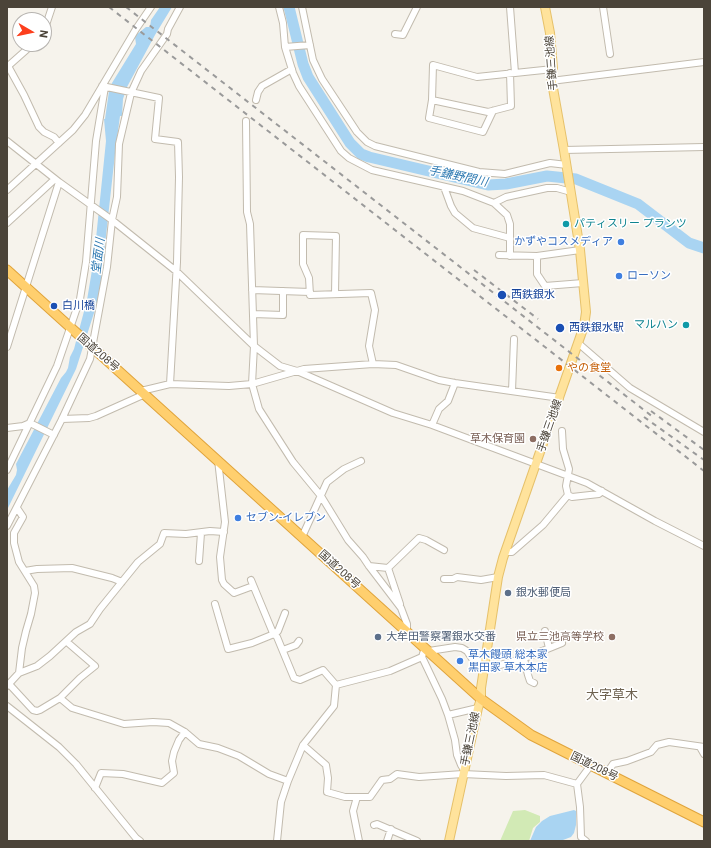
<!DOCTYPE html>
<meta charset="utf-8">
<style>
body{margin:0}
#map{position:relative;width:711px;height:848px;overflow:hidden;background:#f6f3ec;font-family:Roboto,sans-serif}
canvas{display:block}
.frame{position:absolute;inset:0;border:8px solid #4b4439;pointer-events:none}
.north{position:absolute;left:12px;top:12px;width:40px;height:40px;box-sizing:border-box;background:#fff;border:1px solid #b7b4b0;border-radius:50%;rotate:99deg;font-size:11px;font-weight:700;line-height:16px;text-align:center;color:#4b4439}
.north::after{content:'';display:block;margin:auto;width:14px;height:18px;background:#fc3f1d;clip-path:polygon(50% 0,100% 100%,50% 72%,0 100%)}
</style>
<div id="map">
<canvas width="711" height="848"></canvas>
<div class="frame"></div>
<div class="north">N</div>
</div>
<script>
const ctx = document.querySelector('canvas').getContext('2d');
ctx.lineJoin = 'round';
function paint(path, color) { ctx.fillStyle = color; ctx.fill(path, 'evenodd'); }
const shape = rows => new Path2D(rows.map(r => 'M' + r).join(''));
function stroke(path, color, width, dash) { ctx.strokeStyle = color; ctx.lineWidth = width; ctx.lineCap = dash ? 'butt' : 'round'; ctx.setLineDash(dash || []); ctx.stroke(path); }
function label(font, color, halo, rows, align = 'center') {
  ctx.font = font + ' Roboto,"Noto Sans JP",sans-serif'; ctx.lineWidth = 3; ctx.setLineDash([]); ctx.textBaseline = 'middle'; ctx.strokeStyle = halo; ctx.fillStyle = color; for (const [text, x, y, turn = 0] of rows) {
    ctx.save(); ctx.translate(x, y); ctx.rotate((+turn || 0) * Math.PI / 180); ctx.textAlign = isNaN(turn) ? turn : align; if (halo) ctx.strokeText(text, 0, 0); ctx.fillText(text, 0, 0); ctx.restore();
  }
}
paint(shape([
 [525,810,540,816,540,822,533,828,529,841,500,841,513,811]
]), '#d2eab5');
paint(shape([
 [160,7,172,7,155,35,127,87,123,99,122,116,120,116,115,154,100,290,94,313,76,369,7,510,7,490,16,475,17,470,16,464,61,378,66,372,68,368,70,357,74,349,87,300,94,258,106,141,104,119,105,119,109,91,112,83,136,44,135,37,136,35,146,27,150,27,151,20],
 [574,810,576,811,576,825,574,833,571,837,563,840,530,841,536,827,542,821,550,816]
]), '#a9d4f2');
stroke(shape([
 [289,7,303,64,308,77,350,143,361,154,369,157,488,185,506,184,547,176,576,179,638,204,689,243,704,248]
]), '#a9d4f2', 11);
const minor = shape([
 [279,7,283,23,285,47,293,73,299,86,341,151,349,158,372,170,463,191,494,203,507,215,510,224,510,256],
 [302,7,313,60,322,79,357,132,367,142,375,146,479,172,505,174,550,163,567,165],
 [510,7,515,73],
 [603,7,610,54],
 [44,31,52,7],
 [395,34,403,35,417,7],
 [285,47,310,45],
 [8,66,24,95,39,127,44,132,54,137,59,143],
 [7,67,33,44],
 [551,81,704,62],
 [102,86,159,98,155,139,178,142,179,177,177,262,170,384],
 [256,100,258,92,262,86,292,69],
 [432,100,488,112,511,106,510,73],
 [493,111,483,132,429,118,432,100,433,65,477,77,553,69],
 [246,121,247,212,250,224,254,346,252,384,259,409,293,462,321,496,348,540,363,557,369,566,401,608,407,624,407,632],
 [7,141,59,182,112,220,176,271,254,346,280,366,297,371,393,413,432,425,587,483,655,521,704,546],
 [564,150,704,147],
 [444,187,451,206,455,213,473,228,510,238],
 [7,190,73,130,85,115,136,29,151,7],
 [494,203,506,197,547,188,557,188,571,192],
 [7,223,55,179],
 [499,255,537,256,580,250],
 [537,256,537,274,545,286,583,283],
 [252,290,310,292],
 [335,294,336,236,303,235,303,264,309,278,310,295,371,293,375,310,369,346,373,364],
 [253,314,283,315,283,291],
 [578,343,630,388,704,432],
 [7,347,59,182],
 [141,391,170,384,229,386,252,384,304,369,373,364,396,365,439,380,455,383,560,398],
 [512,391,514,339],
 [62,419,89,418,96,416,145,394],
 [30,423,54,435],
 [432,425,439,409,448,401,455,383],
 [7,428,23,426,30,423],
 [562,431,563,449,569,469,566,486,568,495,572,497,599,494,602,491],
 [218,460,225,522,220,557,222,580,224,584,234,593,253,586],
 [7,470,57,366,80,299,86,262,96,141,105,87],
 [17,508,23,517,14,533,14,543,19,562,34,586,35,593,31,614,26,631,22,648,19,673],
 [7,526,62,419,90,359,107,267,112,220,117,197,119,144,131,93,141,71,167,34,168,29,180,7],
 [302,537,327,482,344,469,361,461],
 [505,552,512,552,543,525,568,495],
 [199,561,201,533],
 [369,566,388,568,419,538,426,540,444,550],
 [388,568,400,604],
 [25,571,37,569,72,568,112,578,122,582],
 [444,579,453,579,457,577,481,580,498,577],
 [251,580,273,633,277,637,294,678,300,680,323,670,336,685,334,706,303,745,288,781,281,802,277,841],
 [215,604,228,649,252,643,274,634,278,631,285,613],
 [545,631,549,648],
 [425,647,422,657,442,699,448,715,478,708],
 [283,650,296,645,299,641],
 [429,651,455,647,462,648,467,651,473,660,486,663],
 [524,659,528,675,530,681,534,683],
 [485,667,500,665,525,658,562,643],
 [9,684,33,710,37,711,40,710,60,698,72,708,124,724,153,722,169,723,185,732,199,744,218,748,239,756,269,774,288,781],
 [336,685,390,671,422,657],
 [7,686,19,673,37,666,50,656,76,632,90,624,100,609,138,562,160,544,164,533,186,534,210,531,224,532],
 [60,698,80,678,95,666,67,642],
 [7,706,59,747,76,764,136,838,140,841],
 [448,715,455,740,457,755,461,765,464,770],
 [303,745,326,765,328,778,327,792,345,797,357,797,353,811,359,841],
 [700,747,704,754],
 [607,773,613,764,627,761,651,752,657,745,669,742,704,747],
 [577,784,591,765],
 [95,788,101,773,123,774,162,783,174,773,172,761,174,752,179,740,185,732],
 [357,797,370,797,382,780,390,779,397,774,419,777,463,774,506,776,544,775,577,784,580,807,581,837,586,841],
 [374,825,377,824,417,841],
 [387,841,391,829]
]);
const major = shape([
 [449,841,478,708,481,699,481,688,498,577,503,558,578,343,584,326,586,312,580,250,564,150,551,77,553,69,550,33,545,7]
]);
const highway = shape([
 [7,270,481,699,531,735,704,822]
]);
stroke(minor, '#c2bbae', 8);
stroke(major, '#e6c16a', 10);
stroke(highway, '#e0a43c', 11);
stroke(minor, '#fff', 6);
stroke(major, '#ffe39c', 8);
stroke(highway, '#ffcf6e', 9);
stroke(shape([
 [109,7,704,471],
 [126,7,653,417],
 [474,270,538,319],
 [651,411,704,450],
 [644,417,704,460]
]), '#9a9a9a', 2, [5, 5]);
for (const [x, y, r, color] of [
 [566,224,4,"#0f9aa8"],
 [621,242,4,"#3f7fe0"],
 [619,276,4,"#3f7fe0"],
 [502,295,5,"#1a4fb4"],
 [54,306,4,"#1a4fb4"],
 [686,325,4,"#0f9aa8"],
 [560,328,5,"#1a4fb4"],
 [559,368,4,"#e8710a"],
 [533,439,4,"#8d6e63"],
 [238,518,4,"#3f7fe0"],
 [508,593,4,"#5c6f8a"],
 [378,637,4,"#5c6f8a"],
 [612,637,4,"#8d6e63"],
 [460,661,4,"#3f7fe0"]
]) { const dot = new Path2D(); dot.arc(x, y, r, 0, 2 * Math.PI); ctx.fillStyle = color; ctx.fill(dot); stroke(dot, '#fff', 1.5); }
label('11px', '#4b4439', '#fff', [
 ["手鎌三池線",552,63,-94],
 ["国道208号",98,353,41],
 ["手鎌三池線",550,426,-71],
 ["国道208号",339,570,42],
 ["手鎌三池線",471,739,-78],
 ["国道208号",594,767,26]
]);
label('11px', '#0d838f', '#fff', [
 ["パティスリー プランツ",574,224],
 ["マルハン",678,325,"right"]
], 'left');
label('11px', '#366cbe', '#fff', [
 ["かずやコスメディア",613,242,"right"],
 ["ローソン",627,276],
 ["セブン-イレブン",246,518],
 ["草木饅頭 総本家",468,655],
 ["黒田家 草木本店",468,668]
], 'left');
label('11px', '#164399', '#fff', [
 ["西鉄銀水",511,295],
 ["白川橋",62,306],
 ["西鉄銀水駅",569,328]
], 'left');
label('11px', '#c56008', '#fff', [
 ["やの食堂",567,368]
], 'left');
label('11px', '#785e54', '#fff', [
 ["草木保育園",525,439],
 ["県立三池高等学校",604,637]
], 'right');
label('11px', '#4e5e75', '#fff', [
 ["銀水郵便局",516,593],
 ["大牟田警察署銀水交番",386,637]
], 'left');
label('italic 12px', '#2e7ab2', '#fff', [
 ["手鎌野間川",458,177,12],
 ["堂面川",99,256,-83]
]);
label('13px', '#6e6250', '#fff', [
 ["大字草木",612,696]
]);
</script>
